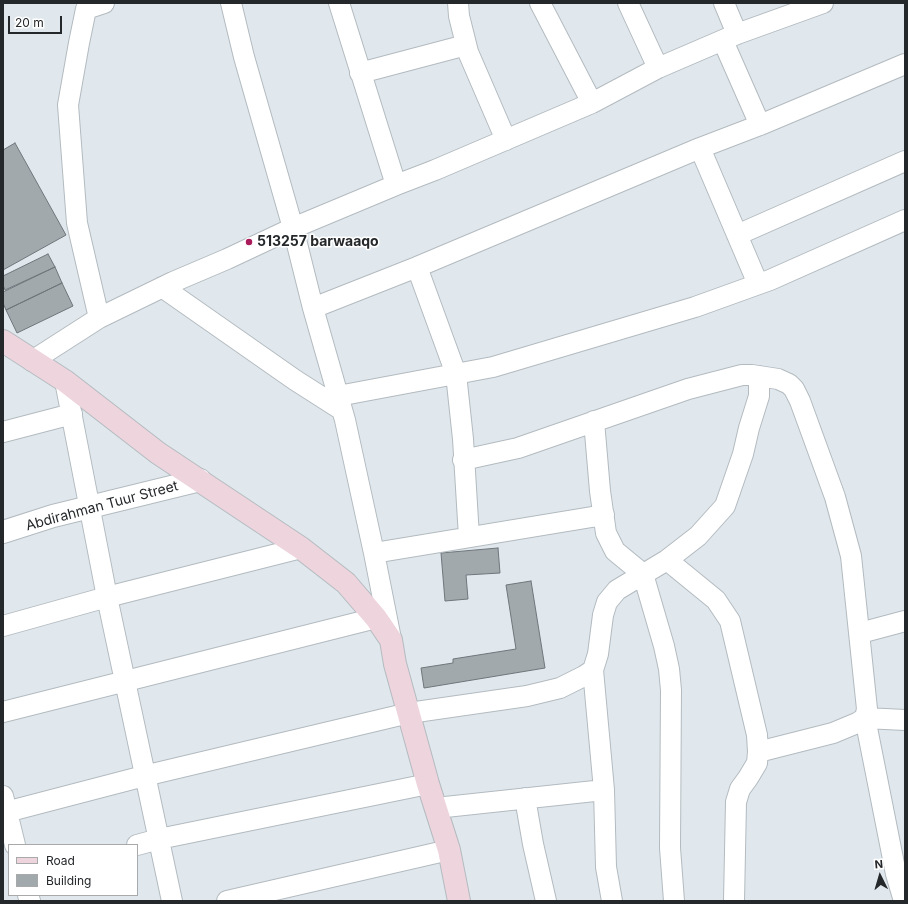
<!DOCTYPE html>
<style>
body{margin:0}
#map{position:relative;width:908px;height:904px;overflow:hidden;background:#e0e8ed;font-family:Inter,sans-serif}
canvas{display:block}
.frame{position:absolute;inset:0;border:4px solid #25282a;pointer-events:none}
.legend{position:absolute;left:8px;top:844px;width:130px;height:52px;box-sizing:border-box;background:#fff;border:1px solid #a8a9aa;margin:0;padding:5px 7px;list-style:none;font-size:12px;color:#25282a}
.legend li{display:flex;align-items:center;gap:8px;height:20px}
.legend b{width:20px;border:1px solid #a8a9aa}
.north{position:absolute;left:860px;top:856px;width:40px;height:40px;-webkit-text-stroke:3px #fff;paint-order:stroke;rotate:355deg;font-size:11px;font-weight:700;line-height:16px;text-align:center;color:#25282a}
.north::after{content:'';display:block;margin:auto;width:14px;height:18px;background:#25282a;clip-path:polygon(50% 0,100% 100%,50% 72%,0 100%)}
.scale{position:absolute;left:8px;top:16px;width:54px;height:18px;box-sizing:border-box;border:2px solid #25282a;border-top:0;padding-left:5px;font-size:12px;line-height:14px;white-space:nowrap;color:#25282a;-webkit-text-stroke:3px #fff;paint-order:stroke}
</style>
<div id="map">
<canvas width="908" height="904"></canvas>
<div class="frame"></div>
<ul class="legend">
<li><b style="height:5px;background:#eed4dc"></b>Road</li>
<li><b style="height:11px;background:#a1a9ad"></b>Building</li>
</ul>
<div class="north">N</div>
<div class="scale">20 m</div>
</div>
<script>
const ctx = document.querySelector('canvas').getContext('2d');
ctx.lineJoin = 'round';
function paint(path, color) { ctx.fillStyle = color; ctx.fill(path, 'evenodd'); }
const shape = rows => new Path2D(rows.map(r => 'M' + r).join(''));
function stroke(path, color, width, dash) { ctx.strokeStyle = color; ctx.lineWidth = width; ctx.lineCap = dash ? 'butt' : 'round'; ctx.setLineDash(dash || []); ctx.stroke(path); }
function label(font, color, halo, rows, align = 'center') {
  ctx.font = font + ' Inter,sans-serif'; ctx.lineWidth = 3; ctx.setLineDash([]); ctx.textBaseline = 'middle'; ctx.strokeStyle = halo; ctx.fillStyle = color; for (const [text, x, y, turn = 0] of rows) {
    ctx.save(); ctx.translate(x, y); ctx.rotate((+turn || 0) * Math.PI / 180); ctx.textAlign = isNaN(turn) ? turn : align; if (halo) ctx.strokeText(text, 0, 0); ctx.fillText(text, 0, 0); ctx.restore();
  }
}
const building = shape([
 [15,143,66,235,3,270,3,150,15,143],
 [48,254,55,267,5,290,3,285,3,276,48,254],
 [55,267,62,283,6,310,3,303,3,292,55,267],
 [62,283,73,306,17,333,6,310,62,283],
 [498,548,500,573,466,575,468,599,445,601,441,553,498,548],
 [531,581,545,668,424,688,421,668,453,663,453,659,516,649,506,585,531,581]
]);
paint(building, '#a1a9ad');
stroke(building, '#6f767b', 1);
const minor = shape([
 [231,3,244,57,293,228,313,308,345,420,374,553,391,639],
 [339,3,396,185],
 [458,3,459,16,468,52,506,140],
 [540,3,592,103],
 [628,3,658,68],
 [724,3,737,34],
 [723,41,760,125],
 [360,73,466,45],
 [700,148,758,284],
 [737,235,905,161],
 [417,267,456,374,463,439,469,537],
 [162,287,295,380,342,410],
 [313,308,417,267,700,148,760,125,905,64],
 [99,318,77,223,68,105,79,43,86,9,104,3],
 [32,361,99,318,173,282,227,259,293,228,396,185,435,170,592,103,658,68,737,34,823,3],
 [65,381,107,597,172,901],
 [338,396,493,367,695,307,770,280,905,220],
 [594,421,600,491,606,533,615,551,643,574,664,646,669,669,671,690,670,848,674,901],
 [3,432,72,414],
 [463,460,518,448,688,389,742,375,752,375,778,379,789,384,794,389,800,401,835,497,851,556,867,709,865,718,857,723,833,733,758,752],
 [374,553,604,515],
 [667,560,716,600,730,621,757,735,758,752,757,763,748,778,740,789,736,802,734,901],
 [3,626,107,597,301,548],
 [860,633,905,621],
 [593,670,604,790,606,867,612,901],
 [3,712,376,618],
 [3,796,15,845],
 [525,798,533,844,546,901],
 [436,808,604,790],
 [6,812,144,776,409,713,527,696,560,688,584,676,593,670,598,654,603,615,607,602,617,590,667,560,698,536,725,506,743,454,749,428,759,396,759,376],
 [137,845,159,839,428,784],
 [28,895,30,901],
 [227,901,449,850],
 [904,901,896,874,865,718,905,720]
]);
const tertiary = shape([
 [3,532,53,516,200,480]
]);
const secondary = shape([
 [3,341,65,381,158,453,301,548,346,583,376,618,391,640,395,664,428,784,449,850,459,901]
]);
stroke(minor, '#b3bbc0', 22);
stroke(tertiary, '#b3bbc0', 24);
stroke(secondary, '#b3bbc0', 24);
stroke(minor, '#fff', 20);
stroke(tertiary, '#fff', 22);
stroke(secondary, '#eed4dc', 22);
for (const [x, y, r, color] of [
 [249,242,4,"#a91b5b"]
]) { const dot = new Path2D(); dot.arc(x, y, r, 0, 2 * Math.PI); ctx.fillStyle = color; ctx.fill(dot); stroke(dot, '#fff', 1.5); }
label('bold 14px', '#25282a', '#fff', [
 ["513257 barwaaqo",257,242]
], 'left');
label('14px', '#25282a', '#fff', [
 ["Abdirahman Tuur Street",102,506,-15]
]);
</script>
